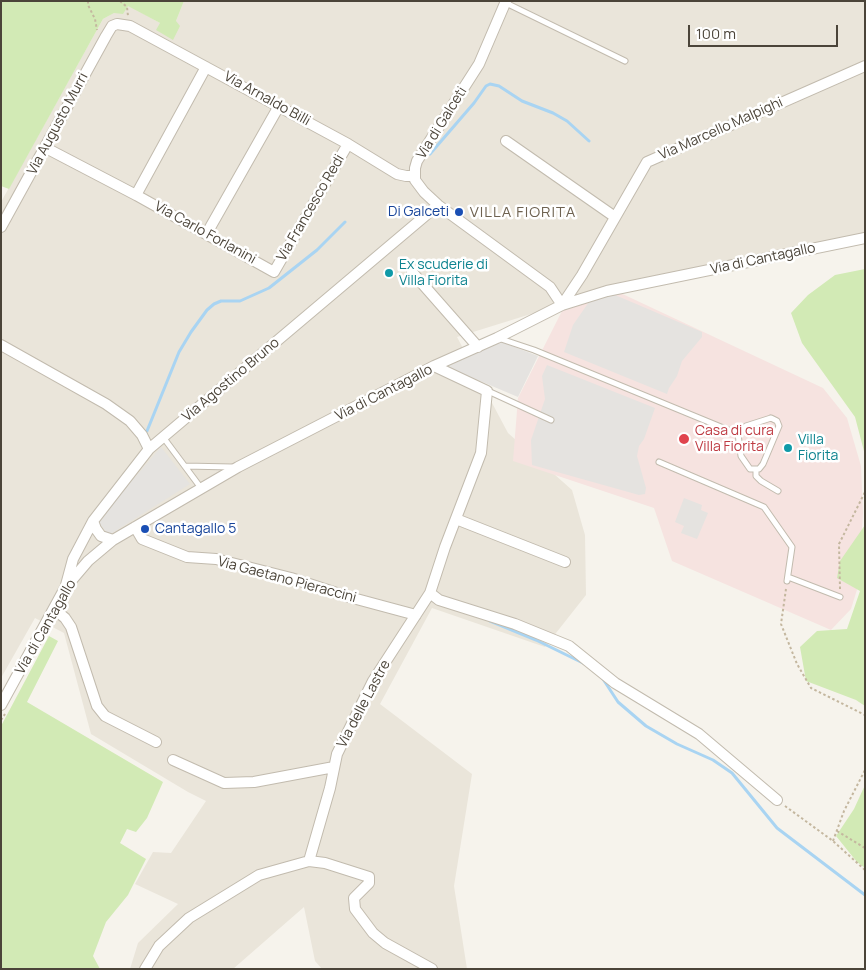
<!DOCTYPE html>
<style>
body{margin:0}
#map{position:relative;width:866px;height:970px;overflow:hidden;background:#f6f3ec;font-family:Manrope,sans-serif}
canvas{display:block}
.frame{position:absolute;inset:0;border:2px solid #4b4439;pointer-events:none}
.scale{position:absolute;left:688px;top:25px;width:150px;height:22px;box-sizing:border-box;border:2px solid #4b4439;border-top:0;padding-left:6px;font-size:15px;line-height:18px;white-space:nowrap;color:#4b4439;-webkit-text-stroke:4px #fff;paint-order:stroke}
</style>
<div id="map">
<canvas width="866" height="970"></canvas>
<div class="frame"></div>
<div class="scale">100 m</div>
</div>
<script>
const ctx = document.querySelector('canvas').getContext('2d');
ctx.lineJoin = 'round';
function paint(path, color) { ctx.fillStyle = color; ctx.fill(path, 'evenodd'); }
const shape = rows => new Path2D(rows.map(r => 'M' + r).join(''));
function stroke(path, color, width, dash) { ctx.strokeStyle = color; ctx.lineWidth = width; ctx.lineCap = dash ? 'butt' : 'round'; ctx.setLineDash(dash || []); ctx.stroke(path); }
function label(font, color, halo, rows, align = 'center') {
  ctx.font = font + ' Manrope,sans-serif'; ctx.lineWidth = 5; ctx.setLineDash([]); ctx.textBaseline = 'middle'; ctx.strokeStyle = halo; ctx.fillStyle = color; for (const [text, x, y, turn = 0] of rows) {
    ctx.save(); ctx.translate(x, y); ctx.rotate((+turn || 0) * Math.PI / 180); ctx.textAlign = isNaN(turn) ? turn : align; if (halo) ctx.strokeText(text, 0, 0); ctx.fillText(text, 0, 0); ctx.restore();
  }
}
paint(shape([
 [184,1,865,1,865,239,576,300,457,337,508,433,572,490,585,535,586,595,545,647,432,608,380,704,472,774,454,886,467,969,322,969,315,961,304,907,233,969,130,969,138,943,178,904,135,884,153,852,171,853,206,801,188,792,91,734,64,633,35,618,1,678,1,202,103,19,128,5,160,23,176,21]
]), '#eae5da');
paint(shape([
 [614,290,823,388,847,418,861,466,863,513,859,583,851,609,831,630,672,561,654,508,513,461,518,398,563,309]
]), '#f6e3e0');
paint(shape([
 [1,1,184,1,176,21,180,26,173,40,156,30,160,23,128,6,123,14,114,13,103,19,9,189,1,186],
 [865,269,865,455,855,417,802,343,791,313,808,295,835,275],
 [865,525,865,706,856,700,806,681,800,647,817,631,847,629,860,591,837,578,840,561],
 [49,636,58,641,27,702,163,782,147,818,136,832,127,829,120,843,146,859,128,895,106,922,93,956,100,969,1,969,1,726],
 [865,785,865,868,857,862,836,836,854,809]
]), '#d2eab5');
paint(shape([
 [608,292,702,332,702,337,682,361,677,376,669,388,667,394,564,352,573,325,591,299],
 [499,341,538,356,518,397,447,367],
 [547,365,655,408,644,439,639,446,637,456,646,488,645,494,639,495,532,465,531,440,545,399,542,376],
 [161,447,190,484,109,535,99,523,118,497],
 [684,498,702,505,701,510,708,513,697,539,681,533,684,526,675,522]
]), '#e5e3e0');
stroke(shape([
 [430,154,474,103,486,86,490,84,499,86,522,101,553,113,567,121,589,141],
 [147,431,179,352,191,332,207,310,214,304,221,301,240,301,269,288,317,250,345,222],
 [490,621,536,640,585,664],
 [603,679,618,702,646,726,677,744,713,760,732,773,777,828,865,895]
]), '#a9d4f2', 3);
const lane = shape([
 [506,3,625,61],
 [498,338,534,350,738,434],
 [488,391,551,420],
 [771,418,777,421,779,426,763,464,759,469,750,469,741,456,738,434,746,426,771,418],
 [163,437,201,488],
 [659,462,764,507,792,547,787,581],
 [185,466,232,467],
 [756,470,756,476,761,481,778,491],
 [788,577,840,597]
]);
const street = shape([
 [506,1,479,64,417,161,415,168,415,180,424,192,438,205,550,287,562,305],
 [506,141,615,217],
 [46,148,136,195,274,272,348,144],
 [136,195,206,67],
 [1,227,106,36,112,26,117,24,130,26,348,144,397,174,406,176,415,176],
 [207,233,279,106],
 [412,272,478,347],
 [562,305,582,275,647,162,865,66],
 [1,345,106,404,130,421,142,435,149,449],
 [456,519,565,562],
 [93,521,96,529,101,536,113,540],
 [135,527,142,539,187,557,216,559,291,578,349,597,416,615],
 [66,585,73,559,93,521,149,449,438,205],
 [430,593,439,600,515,624,569,646,615,683,699,734,777,800],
 [54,609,65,618,71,627,97,706,105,716,156,742],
 [1,705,65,588,88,561,113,540,238,467,434,366,497,338,562,305,607,291,865,238],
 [173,760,224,783,254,782,334,767],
 [309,861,325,863,369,877,369,883,354,898,355,909,373,933,385,943,432,969],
 [145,969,159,946,189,918,259,875,309,861,330,788,337,754,373,681,430,593,445,547,481,453,487,391,434,366]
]);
stroke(lane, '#c2bbae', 7);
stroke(street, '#c2bbae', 12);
stroke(shape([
 [88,1,88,5,95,19,97,30],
 [120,1,127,7,128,16],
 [786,589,781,624,797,664,811,688,865,715],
 [840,589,839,544,865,492],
 [1,720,5,714],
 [785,806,833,841,865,870],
 [837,831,865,848],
 [833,841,844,811,865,770]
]), '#c4b79f', 2, [2.5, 2.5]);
stroke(lane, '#fff', 5);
stroke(street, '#fff', 10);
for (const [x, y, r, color] of [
 [459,212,5,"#1a4fb4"],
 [389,273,5,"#0f9aa8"],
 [684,439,6,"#e0444e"],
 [788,448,5,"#0f9aa8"],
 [145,529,5,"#1a4fb4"]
]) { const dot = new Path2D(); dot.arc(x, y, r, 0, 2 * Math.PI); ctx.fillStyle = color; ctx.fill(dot); stroke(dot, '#fff', 2); }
label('14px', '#4b4439', '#fff', [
 ["Via Arnaldo Billi",267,99,29],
 ["Via di Galceti",442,123,-58],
 ["Via Augusto Murri",58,124,-62],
 ["Via Marcello Malpighi",721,129,-24],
 ["Via Francesco Redi",311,208,-60],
 ["Via Carlo Forlanini",205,233,29],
 ["Via di Cantagallo",763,259,-12],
 ["Via Agostino Bruno",231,380,-40],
 ["Via di Cantagallo",384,393,-27],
 ["Via Gaetano Pieraccini",287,580,15],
 ["Via di Cantagallo",46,627,-60],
 ["Via delle Lastre",364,704,-62]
]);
label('14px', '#164399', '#fff', [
 ["Di Galceti",449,212],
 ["Cantagallo 5",155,529,"left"]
], 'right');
label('14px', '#0d838f', '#fff', [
 ["Ex scuderie di",399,265],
 ["Villa Fiorita",399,281],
 ["Villa",798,440],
 ["Fiorita",798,456]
], 'left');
label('14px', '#be3a42', '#fff', [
 ["Casa di cura",695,431],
 ["Villa Fiorita",695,447]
], 'left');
ctx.letterSpacing = '1px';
label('15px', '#6e6250', '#fff', [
 ["VILLA FIORITA",523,213]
]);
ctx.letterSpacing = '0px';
</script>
